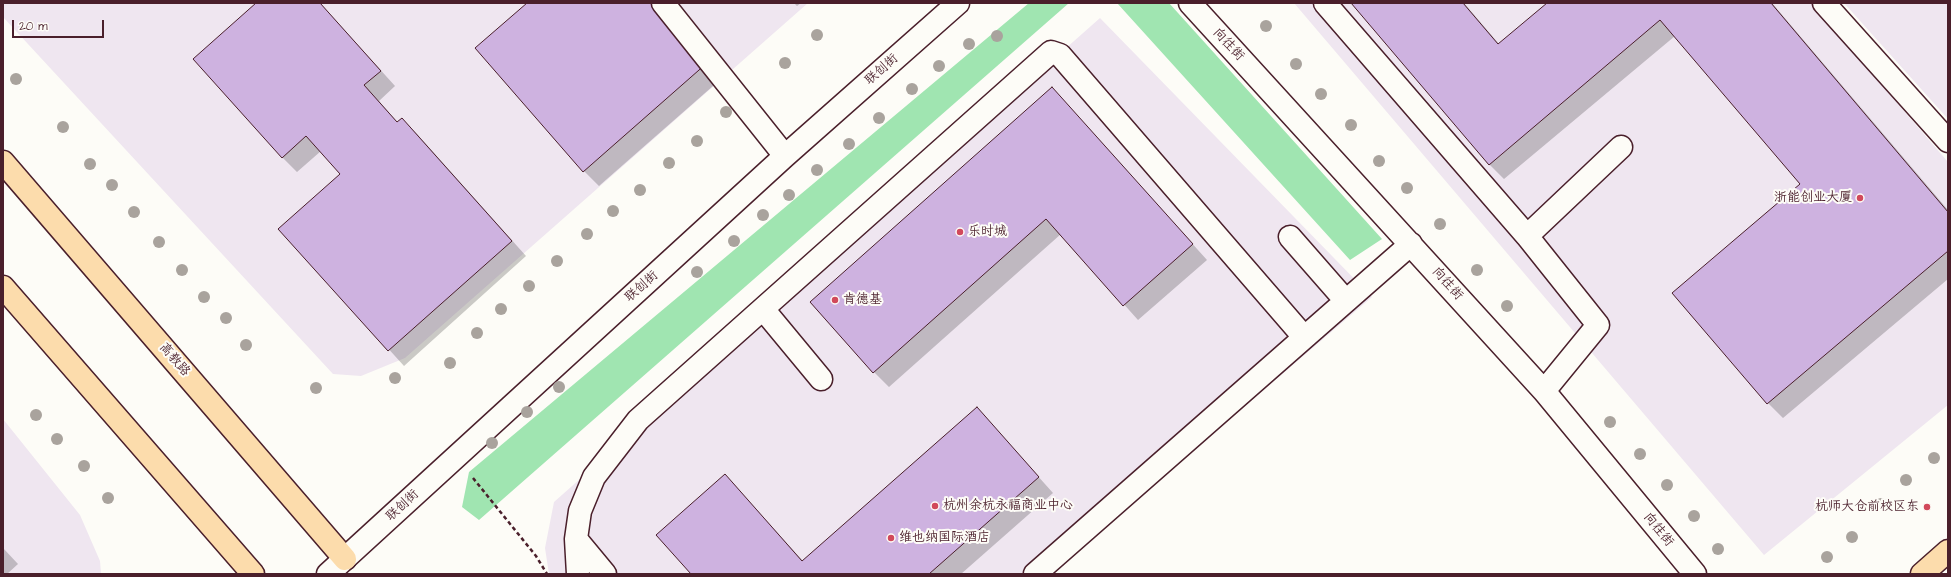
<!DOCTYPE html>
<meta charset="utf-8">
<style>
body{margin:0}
#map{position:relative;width:1951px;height:577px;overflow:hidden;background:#fdfcf7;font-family:"Architects Daughter",sans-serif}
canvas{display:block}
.frame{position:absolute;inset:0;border:4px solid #4a1f2b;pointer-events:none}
.scale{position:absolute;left:12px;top:20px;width:92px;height:18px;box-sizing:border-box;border:2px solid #4a1f2b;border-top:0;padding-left:5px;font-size:12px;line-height:14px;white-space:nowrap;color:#4a1f2b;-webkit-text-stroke:3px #fdfcf7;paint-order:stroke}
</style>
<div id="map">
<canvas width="1951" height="577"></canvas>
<div class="frame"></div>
<div class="scale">20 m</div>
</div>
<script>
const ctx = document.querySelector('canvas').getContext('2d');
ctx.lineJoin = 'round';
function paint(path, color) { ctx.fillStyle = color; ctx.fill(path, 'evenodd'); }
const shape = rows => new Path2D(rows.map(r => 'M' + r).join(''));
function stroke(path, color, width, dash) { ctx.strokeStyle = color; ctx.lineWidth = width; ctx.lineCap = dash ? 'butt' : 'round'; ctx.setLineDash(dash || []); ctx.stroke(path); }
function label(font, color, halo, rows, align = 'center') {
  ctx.font = font + ' "Architects Daughter","LXGW WenKai TC",sans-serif'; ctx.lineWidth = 4; ctx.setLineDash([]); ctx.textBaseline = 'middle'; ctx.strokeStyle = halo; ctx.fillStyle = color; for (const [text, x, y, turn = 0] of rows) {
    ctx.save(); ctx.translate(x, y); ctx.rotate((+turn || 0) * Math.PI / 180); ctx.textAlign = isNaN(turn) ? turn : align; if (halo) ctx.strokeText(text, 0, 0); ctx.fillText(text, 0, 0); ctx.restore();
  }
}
paint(shape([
 [3,3,808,3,405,358,361,376,333,374,3,17],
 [1294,3,1811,3,1948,162,1948,405,1764,555],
 [1844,3,1948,3,1948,119],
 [1100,18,1372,297,1049,574,549,574,545,548,554,502],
 [3,419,80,515,100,561,101,574,3,574]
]), '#efe6f0');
paint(shape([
 [1029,3,1069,3,479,520,462,507,469,472],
 [1117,3,1169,3,1382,239,1350,260]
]), '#a0e5b1');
paint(shape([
 [257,3,320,3,395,86,379,101,398,123,402,119,417,134,526,256,404,366,280,229,342,174,321,151,297,172,282,157],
 [529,3,655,3,721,79,599,186,584,171],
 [794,3,801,3,797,6],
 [1352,3,1464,3,1499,44,1548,3,1772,3,1948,210,1948,279,1783,418,1768,403,1674,293,1801,185,1675,36,1504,179,1489,164],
 [1052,88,1207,260,1138,320,1061,234,889,387,874,372],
 [977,408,1053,493,961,574,692,574,725,475,803,561],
 [3,548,18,564,7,574,3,574]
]), '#0003');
const building = shape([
 [256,3,320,3,381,71,364,85,397,122,402,118,512,241,388,351,278,229,340,174,306,136,282,158,193,59,256,3],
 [527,3,655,3,707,63,583,172,475,48,527,3],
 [1351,3,1463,3,1498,44,1547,3,1771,3,1948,212,1948,251,1767,404,1672,293,1800,184,1660,20,1489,165,1351,3],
 [1052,87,1193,244,1123,306,1046,219,873,373,810,302,1052,87],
 [977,407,1039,477,929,574,691,574,656,535,725,474,802,561,977,407]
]);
paint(building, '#ceb2e0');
stroke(building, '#4a1f2b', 1);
const minor = shape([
 [663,3,785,156],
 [1190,3,1544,391,1695,574],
 [1325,3,1527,236,1598,325,1544,391],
 [1824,3,1948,141],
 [1527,236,1621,147],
 [1290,237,1346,301],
 [763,309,821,379],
 [576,539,578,574],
 [328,574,785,156,958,3],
 [605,574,576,539,580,511,594,477,638,420,1051,52,1060,55,1304,337],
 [1035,574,1411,244]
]);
const major = shape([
 [3,162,345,559],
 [3,287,253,574],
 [1922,574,1948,551]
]);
stroke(minor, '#4a1f2b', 25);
stroke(major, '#4a1f2b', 25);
stroke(shape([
 [473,478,536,556,547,574]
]), '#4a1f2b', 2.5, [4, 3]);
stroke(minor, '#fdfcf7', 22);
stroke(major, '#fcdcac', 22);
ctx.fillStyle = '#a9a39d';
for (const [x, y] of [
 [1266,26],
 [817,35],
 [997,36],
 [969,44],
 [785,63],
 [1296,64],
 [939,66],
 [16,79],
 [912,89],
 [1321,94],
 [726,112],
 [879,118],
 [1351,125],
 [63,127],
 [697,141],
 [849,144],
 [1379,161],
 [669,163],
 [90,164],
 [817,170],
 [112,185],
 [1407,188],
 [640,190],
 [789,195],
 [613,211],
 [134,212],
 [763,215],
 [1440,224],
 [587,234],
 [734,241],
 [159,242],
 [557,261],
 [182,270],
 [1477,270],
 [697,272],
 [529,286],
 [204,297],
 [1507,306],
 [501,309],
 [226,318],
 [477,333],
 [246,345],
 [450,363],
 [395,378],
 [559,387],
 [316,388],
 [527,412],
 [36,415],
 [1610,422],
 [57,439],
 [492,443],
 [1640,454],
 [1934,458],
 [84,466],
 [1906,480],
 [1667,485],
 [108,498],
 [1881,504],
 [1694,516],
 [1852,537],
 [1718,549],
 [1827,557]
]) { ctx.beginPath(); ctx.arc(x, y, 6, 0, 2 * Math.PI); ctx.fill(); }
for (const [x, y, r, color] of [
 [1860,198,4,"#d1495b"],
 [960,232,4,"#d1495b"],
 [835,300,4,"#d1495b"],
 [935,506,4,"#d1495b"],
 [1927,507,4,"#d1495b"],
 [891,538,4,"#d1495b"]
]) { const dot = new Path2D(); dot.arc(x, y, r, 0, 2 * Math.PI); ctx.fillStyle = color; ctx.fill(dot); stroke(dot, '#fdfcf7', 1.5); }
label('13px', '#4a1f2b', '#fdfcf7', [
 ["向往街",1228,45,47],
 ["联创街",882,70,-42],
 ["向往街",1447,284,48],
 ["联创街",642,287,-42],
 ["高教路",174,360,49],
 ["联创街",403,506,-43],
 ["向往街",1658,530,51]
]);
label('13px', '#4a1f2b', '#fdfcf7', [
 ["浙能创业大厦",1852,198,"right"],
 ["乐时城",968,232],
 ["肯德基",843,300],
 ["杭州余杭永福商业中心",943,506],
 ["杭师大仓前校区东",1919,507,"right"],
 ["维也纳国际酒店",899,538]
], 'left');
</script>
